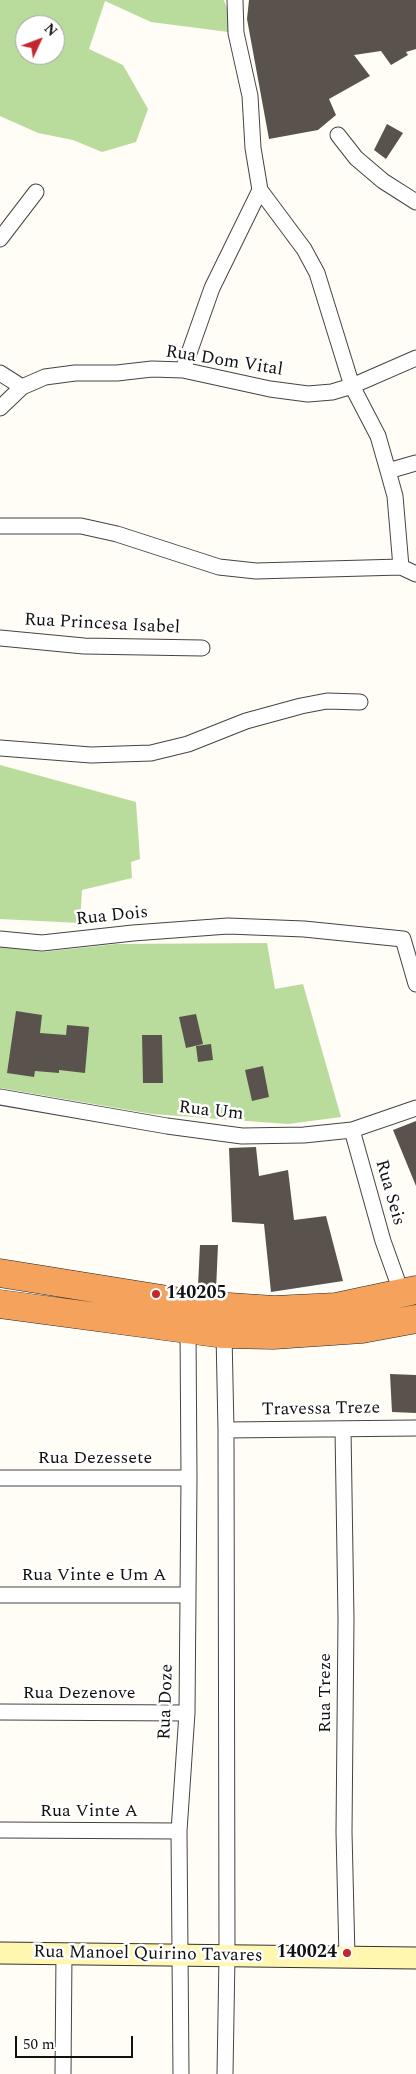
<!DOCTYPE html>
<style>
body{margin:0}
#map{position:relative;width:416px;height:2074px;overflow:hidden;background:#fffdf5;font-family:Spectral,serif}
canvas{display:block}
.north{position:absolute;left:15px;top:15px;width:50px;height:50px;box-sizing:border-box;background:#fff;border:1px solid #a0a0a0;border-radius:50%;rotate:47deg;font-size:14px;font-weight:700;line-height:20px;text-align:center;color:#111}
.north::after{content:'';display:block;margin:auto;width:18px;height:22px;background:#c4262e;clip-path:polygon(50% 0,100% 100%,50% 72%,0 100%)}
.scale{position:absolute;left:15px;top:2036px;width:118px;height:22px;box-sizing:border-box;border:2px solid #111;border-top:0;padding-left:6px;font-size:15px;line-height:18px;white-space:nowrap;color:#111;-webkit-text-stroke:4px #fff;paint-order:stroke}
</style>
<div id="map">
<canvas width="416" height="2074"></canvas>
<div class="north">N</div>
<div class="scale">50 m</div>
</div>
<script>
const ctx = document.querySelector('canvas').getContext('2d');
ctx.lineJoin = 'round';
function paint(path, color) { ctx.fillStyle = color; ctx.fill(path, 'evenodd'); }
const shape = rows => new Path2D(rows.map(r => 'M' + r).join(''));
function stroke(path, color, width, dash) { ctx.strokeStyle = color; ctx.lineWidth = width; ctx.lineCap = dash ? 'butt' : 'round'; ctx.setLineDash(dash || []); ctx.stroke(path); }
function label(font, color, halo, rows, align = 'center') {
  ctx.font = font + ' Spectral,serif'; ctx.lineWidth = 5; ctx.setLineDash([]); ctx.textBaseline = 'middle'; ctx.strokeStyle = halo; ctx.fillStyle = color; for (const [text, x, y, turn = 0] of rows) {
    ctx.save(); ctx.translate(x, y); ctx.rotate((+turn || 0) * Math.PI / 180); ctx.textAlign = isNaN(turn) ? turn : align; if (halo) ctx.strokeText(text, 0, 0); ctx.fillText(text, 0, 0); ctx.restore();
  }
}
paint(shape([
 [0,0,224,0,236,33,151,22,105,1,89,49,123,65,148,109,136,142,102,152,73,140,38,133,0,116],
 [25,25,55,25,55,55,25,55],
 [0,765,136,802,140,859,131,862,132,878,82,890,80,923,0,919],
 [267,943,275,989,303,984,341,1117,288,1124,152,1114,0,1088,0,946,42,952,116,944]
]), '#b9dc9c');
paint(shape([
 [249,0,416,0,416,49,406,52,408,55,391,65,381,51,354,55,370,76,329,99,336,115,318,130,269,139,247,19],
 [387,124,403,133,386,159,374,150],
 [16,1011,42,1015,40,1033,66,1035,67,1025,89,1027,85,1073,59,1070,59,1073,35,1071,34,1077,7,1073],
 [196,1014,203,1044,186,1048,179,1017],
 [142,1035,162,1035,163,1083,143,1083],
 [211,1044,213,1060,198,1062,196,1046],
 [263,1066,269,1097,252,1101,245,1070],
 [416,1121,416,1186,393,1130],
 [256,1147,259,1176,288,1170,294,1220,326,1216,343,1281,271,1292,264,1224,232,1222,229,1148],
 [200,1245,218,1245,216,1290,198,1286],
 [390,1374,416,1375,416,1413,392,1412]
]), '#5a524d');
const street = shape([
 [235,0,236,33,250,96,253,148,260,190,304,249,317,273,352,386,378,436,388,471,395,496,401,567,416,574],
 [338,135,356,158,383,181,416,202],
 [0,239,36,192],
 [183,370,212,288,260,190],
 [0,373,22,387],
 [0,408,22,387,45,377,75,373,117,373,152,369,183,370,270,389,308,394,332,392,352,386,416,358],
 [388,471,416,463],
 [0,526,81,526,117,534,219,567,256,571,401,567],
 [0,638,84,646,202,648],
 [0,748,91,755,151,753,188,744,246,721,301,706,327,701,360,702],
 [0,939,42,943,133,933,228,926,304,929,403,939,416,984],
 [0,1097,167,1126,242,1136,304,1135,352,1130,416,1108],
 [352,1130,383,1241,402,1294],
 [224,1334,226,1430,227,1956,225,2074],
 [343,1429,346,1619,344,1832,347,1957],
 [226,1430,416,1428],
 [0,1478,189,1478],
 [0,1595,188,1595],
 [0,1712,187,1713],
 [0,1830,179,1831],
 [63,2074,64,1953],
 [181,2074,179,1831,187,1713,189,1478,188,1331]
]);
const secondary = shape([
 [0,1953,416,1958]
]);
const highway = shape([
 [0,1273,199,1305,274,1310,336,1307,416,1290],
 [0,1304,224,1334,273,1335,362,1329,416,1319]
]);
stroke(street, '#444', 17);
stroke(secondary, '#333', 23);
stroke(highway, '#222', 29);
stroke(street, '#fff', 15);
stroke(secondary, '#fff6b0', 21);
stroke(highway, '#f5a25d', 28);
for (const [x, y, r, color] of [
 [156,1294,5,"#c4262e"],
 [347,1953,5,"#c4262e"]
]) { const dot = new Path2D(); dot.arc(x, y, r, 0, 2 * Math.PI); ctx.fillStyle = color; ctx.fill(dot); stroke(dot, '#fff', 2); }
label('18px', '#111', '#fff', [
 ["Rua Dom Vital",224,362,9],
 ["Rua Princesa Isabel",102,625,3],
 ["Rua Dois",112,917,-6],
 ["Rua Um",211,1112,6],
 ["Rua Seis",389,1193,74],
 ["Travessa Treze",321,1410,-1],
 ["Rua Dezessete",95,1459],
 ["Rua Vinte e Um A",94,1576],
 ["Rua Treze",326,1693,-90],
 ["Rua Dezenove",79,1694],
 ["Rua Doze",167,1702,-88],
 ["Rua Vinte A",89,1812],
 ["Rua Manoel Quirino Tavares",148,1955,1]
]);
label('bold 18px', '#111', '#fff', [
 ["140205",166,1294],
 ["140024",337,1953,"right"]
], 'left');
</script>
